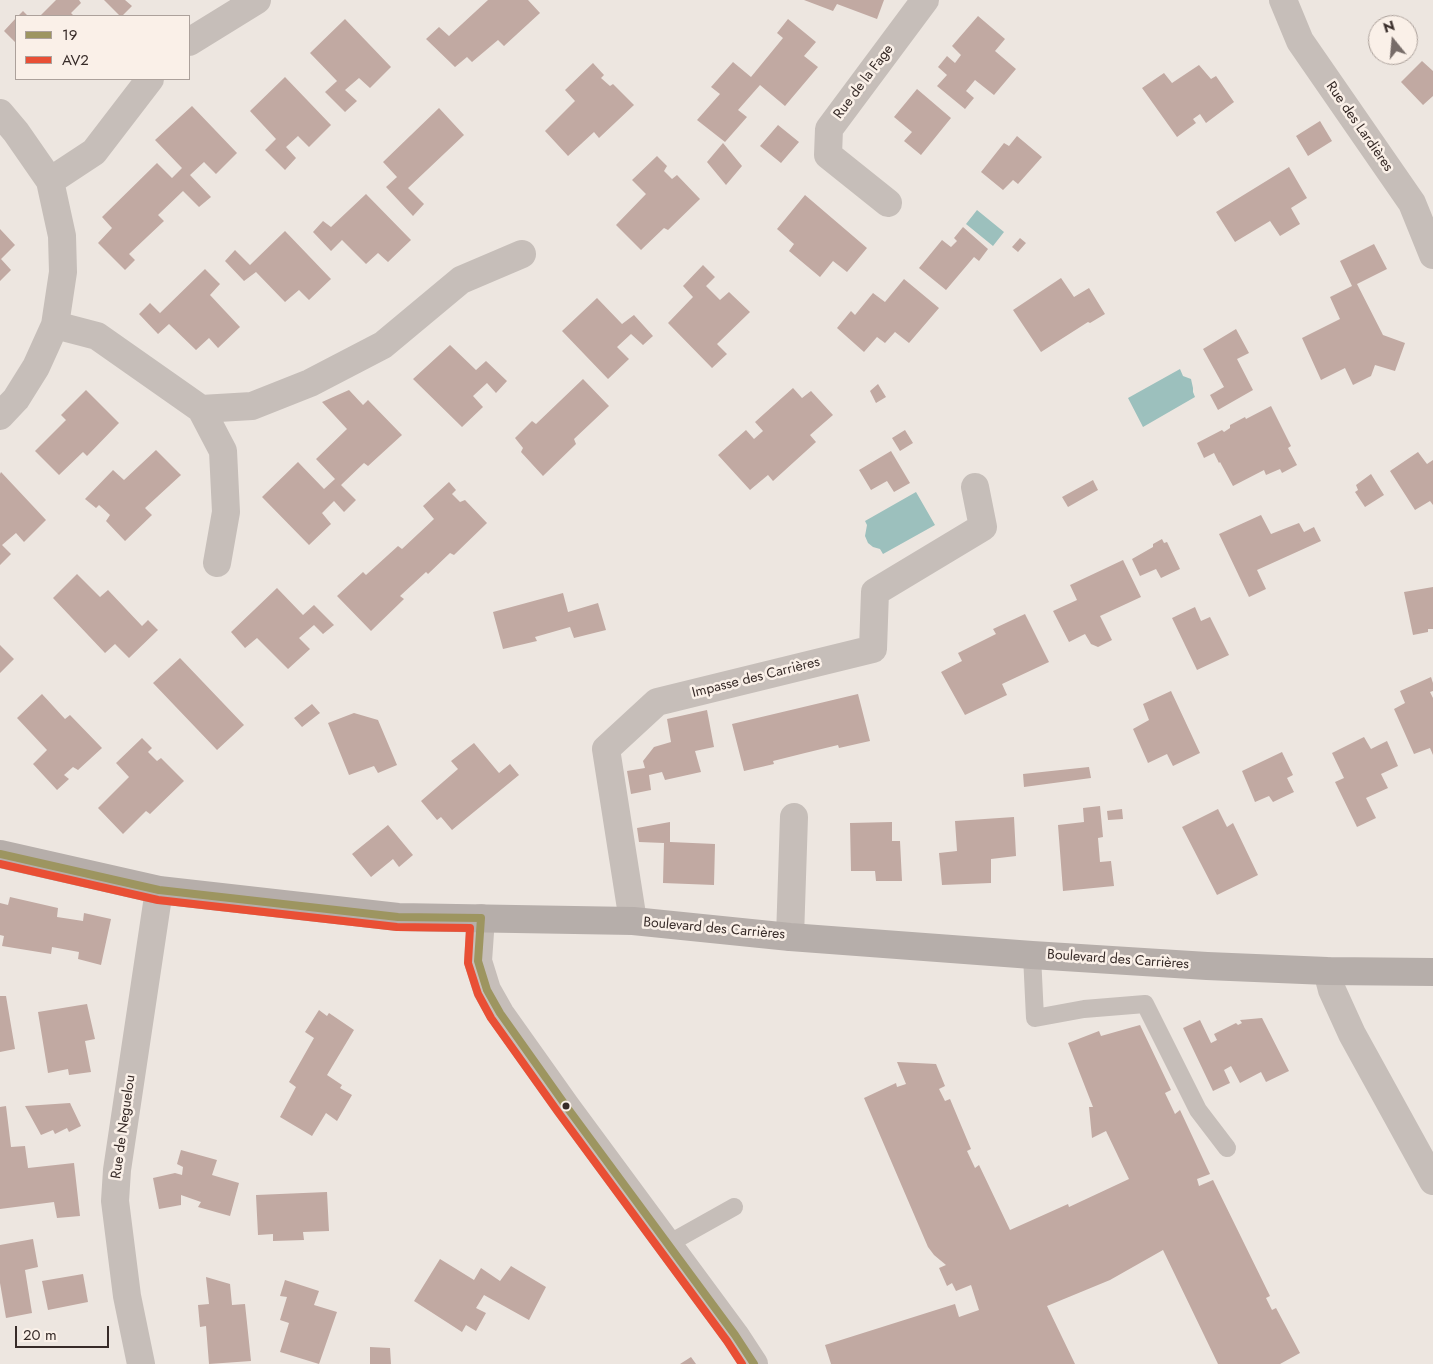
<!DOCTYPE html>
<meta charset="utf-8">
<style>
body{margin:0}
#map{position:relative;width:1433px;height:1364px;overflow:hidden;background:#ede6e0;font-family:Jost,sans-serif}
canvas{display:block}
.legend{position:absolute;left:15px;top:15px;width:175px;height:65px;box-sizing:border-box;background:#faf0e8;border:1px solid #aca19b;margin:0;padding:6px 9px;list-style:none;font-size:15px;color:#372b28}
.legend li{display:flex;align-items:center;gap:10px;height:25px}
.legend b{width:25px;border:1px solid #aca19b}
.north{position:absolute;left:1368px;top:15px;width:50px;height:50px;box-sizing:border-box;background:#faf0e8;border:1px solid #aca19b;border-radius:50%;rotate:343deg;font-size:14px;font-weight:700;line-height:20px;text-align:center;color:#372b28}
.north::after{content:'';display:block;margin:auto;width:18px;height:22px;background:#776c68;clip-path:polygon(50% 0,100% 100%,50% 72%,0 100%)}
.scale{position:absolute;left:15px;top:1326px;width:94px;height:22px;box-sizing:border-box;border:2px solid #372b28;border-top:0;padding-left:6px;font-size:15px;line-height:18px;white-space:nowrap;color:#372b28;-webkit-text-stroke:4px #faf0e8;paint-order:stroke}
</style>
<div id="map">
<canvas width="1433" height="1364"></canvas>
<ul class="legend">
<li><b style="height:6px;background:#9d9560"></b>19</li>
<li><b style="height:6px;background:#e94f35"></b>AV2</li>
</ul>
<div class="north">N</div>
<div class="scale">20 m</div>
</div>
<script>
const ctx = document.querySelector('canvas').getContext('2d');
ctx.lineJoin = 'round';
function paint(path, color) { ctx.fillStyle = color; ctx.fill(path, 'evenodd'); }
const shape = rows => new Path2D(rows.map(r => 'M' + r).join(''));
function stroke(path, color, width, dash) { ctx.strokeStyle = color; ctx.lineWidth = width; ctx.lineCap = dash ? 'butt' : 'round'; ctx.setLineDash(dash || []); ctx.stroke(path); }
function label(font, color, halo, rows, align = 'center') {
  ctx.font = font + ' Jost,sans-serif'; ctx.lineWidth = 5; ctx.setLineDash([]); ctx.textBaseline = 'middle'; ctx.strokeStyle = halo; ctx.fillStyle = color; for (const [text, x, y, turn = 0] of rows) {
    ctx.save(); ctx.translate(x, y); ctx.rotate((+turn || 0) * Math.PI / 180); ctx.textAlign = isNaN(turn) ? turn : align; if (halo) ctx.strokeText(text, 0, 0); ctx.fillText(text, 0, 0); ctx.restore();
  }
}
paint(shape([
 [977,210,1004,232,993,246,966,224],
 [1180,369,1183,376,1191,379,1193,388,1193,392,1195,397,1143,427,1128,398],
 [916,492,935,525,883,554,880,549,873,547,868,543,865,536,867,525,865,521]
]), '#9cc0bd');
paint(shape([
 [56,0,79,0,81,3,71,13,74,16,40,16],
 [104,0,125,0,132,6,122,16,120,16],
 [488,0,528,0,540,13,504,46,498,40,472,62,467,57,455,67,426,39,439,27,449,36],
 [804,0,884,0,877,19,837,4,833,11],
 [23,11,28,16,18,16],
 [978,16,1005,39,995,51,1016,69,994,95,975,80,966,91,974,98,965,109,937,86,947,75,938,67,947,56,955,63,961,55,952,46],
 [16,18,16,41,15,42,4,31],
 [345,19,391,67,370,88,359,78,345,90,357,101,345,112,325,92,337,81,310,53],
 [788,19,816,42,804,56,818,67,785,106,760,85,738,110,747,117,725,142,697,120,720,94,711,87,733,62,751,77,783,38,777,33],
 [1422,61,1433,71,1433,96,1423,105,1401,82],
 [593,63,604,75,601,78,610,86,613,84,634,105,599,138,594,132,568,156,545,131,575,101,565,90],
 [1199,65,1211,79,1216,76,1234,102,1206,123,1200,114,1193,119,1196,123,1177,137,1142,88,1164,73,1172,83],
 [285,77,331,125,309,147,298,136,286,147,296,158,285,170,265,150,276,139,250,111],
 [917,89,951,118,921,155,904,141,912,132,894,117],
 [192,106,237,153,216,174,204,162,190,175,211,197,199,207,183,191,158,215,164,221,129,254,135,260,125,270,98,243,112,228,102,217,157,163,172,178,182,168,155,140],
 [439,108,464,135,408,188,424,204,413,216,386,187,397,177,383,162],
 [1320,121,1332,141,1308,156,1296,136],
 [778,125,799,142,781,163,760,146],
 [1017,136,1042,157,1018,184,1013,180,1003,190,981,172,1004,143,1009,146],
 [723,143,742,166,726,185,707,162],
 [657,156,667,166,664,171,672,179,677,175,700,199,668,230,664,228,641,250,616,225,646,194,632,180],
 [1289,167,1307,198,1291,208,1300,224,1280,236,1270,221,1235,242,1216,212],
 [366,194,411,240,388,262,378,253,366,264,342,240,331,251,313,232,323,221,331,227],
 [805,195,867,248,847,272,833,261,820,277,789,251,794,244,777,229],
 [963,227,988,249,979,261,974,257,946,290,919,268,942,240,951,247,957,241,954,238],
 [0,229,15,245,1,259,11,270,0,281],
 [285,231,331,279,309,300,299,290,285,302,256,272,244,281,225,261,235,250,250,265],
 [1020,238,1026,243,1018,252,1012,247],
 [1374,244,1387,269,1357,284,1383,335,1405,343,1395,371,1375,365,1371,376,1353,385,1345,368,1321,380,1302,338,1340,319,1330,297,1352,286,1340,261],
 [703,265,715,277,706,286,720,300,729,292,750,312,717,344,727,354,712,368,668,323,693,297,683,286],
 [205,269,220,284,210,295,240,327,218,348,209,338,196,350,169,324,158,334,139,314,150,303,160,313],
 [1061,278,1074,297,1089,288,1105,314,1090,323,1088,322,1041,352,1013,310],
 [904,279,939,308,909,343,895,332,885,343,877,337,864,352,837,328,851,311,855,315,873,293,885,302],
 [597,298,622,324,634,315,653,336,643,345,631,334,617,347,629,359,608,379,562,331],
 [1236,329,1249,353,1237,359,1253,390,1218,410,1210,395,1224,387,1203,349],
 [450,345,476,370,486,361,507,381,496,393,487,383,473,396,483,407,462,427,413,379],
 [583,379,609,406,574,439,576,444,543,476,521,452,523,448,515,438,532,421,536,424],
 [878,384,886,397,876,403,870,391],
 [793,388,802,398,811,391,833,415,810,435,816,442,773,481,768,475,750,490,718,455,746,430,754,439,763,431,755,422],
 [86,390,119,423,87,456,83,452,59,475,35,451,66,420,61,415],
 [349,390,363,405,368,400,402,435,368,466,364,463,341,485,356,500,344,512,334,501,322,513,331,524,309,545,262,497,298,462,324,489,335,479,316,459,347,429,322,402],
 [1271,406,1291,446,1288,448,1297,465,1282,473,1280,469,1266,475,1264,470,1233,486,1220,462,1219,463,1214,453,1204,458,1197,443,1222,430,1224,432,1230,428,1230,425,1245,417,1246,419],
 [905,430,913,443,900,451,892,438],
 [156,450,181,475,145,508,152,515,125,541,106,521,110,515,99,505,96,508,85,499,113,470,124,480],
 [891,451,910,483,894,492,887,481,871,490,859,470],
 [1418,452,1427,464,1433,460,1433,505,1430,501,1415,510,1390,471],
 [1,472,46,520,24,542,16,533,2,545,11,554,0,565,0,474],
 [1371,474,1384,495,1365,507,1355,492,1358,490,1356,485],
 [1093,480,1098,490,1068,507,1062,497],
 [449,482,456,490,452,494,460,502,465,500,487,523,454,555,450,553,428,574,426,572,400,596,404,599,371,631,337,596,363,572,366,575,398,546,402,549,434,519,423,506],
 [1261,515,1271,534,1299,523,1304,532,1314,527,1321,541,1257,570,1266,589,1249,597,1219,534],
 [1162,539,1164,543,1167,542,1180,569,1161,578,1156,569,1140,576,1132,559,1153,547,1153,544],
 [1123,560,1141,597,1100,616,1112,640,1098,647,1091,644,1085,634,1069,642,1053,611,1077,600,1070,585],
 [77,574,100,597,108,590,142,626,148,620,158,630,129,658,115,644,105,653,53,598],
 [1433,587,1433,629,1428,629,1428,632,1413,635,1404,592],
 [277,588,303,615,314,605,334,625,323,634,314,625,299,638,310,649,288,669,257,638,245,648,231,632],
 [563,593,568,612,598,603,606,630,574,638,570,627,535,637,537,641,503,649,493,612],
 [1195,607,1201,621,1210,617,1229,655,1197,670,1172,618],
 [1025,614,1049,662,1002,684,1007,695,965,715,941,672,962,661,958,653,996,634,993,629],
 [0,645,14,659,0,673],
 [180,658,244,725,217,750,153,683],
 [1431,677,1433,683,1433,691,1430,692,1433,698,1433,755,1430,748,1414,754,1394,709,1405,703,1400,691],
 [1171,691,1200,753,1173,766,1167,754,1148,763,1133,729,1149,720,1143,704],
 [42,694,65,719,70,715,102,748,78,770,73,767,64,775,69,779,57,790,33,764,47,750,17,718],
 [858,694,870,741,839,748,838,745,805,753,773,761,774,764,744,771,732,724],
 [312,704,320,713,302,727,294,718],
 [707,710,714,747,695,751,701,772,665,780,662,772,649,775,651,790,631,794,627,771,645,768,643,761,654,747,671,742,667,719],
 [354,713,378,720,397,765,378,773,374,766,349,775,328,723],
 [1364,737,1371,749,1387,741,1398,766,1381,774,1388,788,1366,798,1376,818,1357,827,1335,782,1344,778,1332,753],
 [142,738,152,748,148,752,157,761,161,758,184,781,150,814,146,811,123,834,98,808,129,777,116,763],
 [474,743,499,773,510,764,519,775,452,830,441,817,437,820,421,801,458,769,451,761],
 [1282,752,1293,775,1287,778,1294,792,1273,802,1269,796,1255,802,1242,771],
 [1089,767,1091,778,1024,787,1023,774],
 [1100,806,1103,837,1098,838,1100,862,1111,861,1114,886,1063,891,1058,825,1084,822,1083,808],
 [1122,809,1123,819,1108,820,1107,811],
 [1218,809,1227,827,1233,823,1258,875,1217,895,1182,827],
 [1014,817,1016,856,991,859,991,883,942,885,939,853,957,851,955,821],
 [670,822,670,842,715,844,714,885,663,883,664,843,639,842,637,828],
 [892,822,892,841,900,841,902,881,876,881,875,871,851,871,850,823],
 [388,825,413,855,399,867,393,859,371,877,352,854],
 [10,897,58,908,57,917,83,921,84,913,111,919,101,965,78,959,79,952,52,947,51,954,2,946,4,936,0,935,0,903,8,905],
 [0,996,6,996,15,1049,0,1052],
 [87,1004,95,1039,85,1041,91,1072,69,1075,68,1069,48,1073,38,1012],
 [319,1010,327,1016,329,1013,354,1030,327,1075,342,1085,340,1088,352,1095,337,1121,326,1113,312,1136,280,1117,296,1087,289,1082,314,1038,305,1032],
 [1262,1018,1289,1071,1266,1082,1261,1072,1240,1083,1231,1066,1224,1070,1230,1083,1213,1091,1183,1028,1200,1020,1211,1043,1217,1040,1214,1034,1236,1023,1238,1025,1242,1023,1240,1020],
 [1140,1025,1171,1090,1165,1093,1175,1114,1180,1110,1210,1174,1197,1179,1199,1186,1213,1180,1270,1296,1266,1298,1272,1310,1276,1308,1300,1353,1280,1364,1218,1364,1163,1250,1110,1280,1047,1306,1075,1364,831,1364,825,1345,955,1304,959,1317,979,1310,971,1285,956,1291,952,1283,947,1286,939,1268,946,1265,934,1255,928,1247,864,1098,896,1083,897,1087,906,1084,897,1062,936,1064,945,1086,939,1089,945,1101,950,1099,971,1149,967,1151,975,1168,979,1165,1010,1230,1068,1204,1069,1207,1129,1179,1106,1131,1092,1138,1089,1107,1093,1107,1068,1043,1099,1031,1101,1036],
 [70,1103,81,1126,69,1132,67,1128,55,1134,53,1130,41,1135,25,1106],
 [6,1106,11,1147,25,1146,28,1168,74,1163,80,1216,57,1218,54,1202,0,1209,0,1107],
 [181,1150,217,1160,212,1175,239,1183,230,1216,198,1207,201,1202,181,1195,181,1205,159,1209,153,1178,175,1173,182,1175,183,1167,177,1164],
 [327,1192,329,1231,303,1232,304,1240,273,1241,273,1234,258,1235,256,1195],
 [33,1239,38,1267,25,1270,32,1313,6,1318,0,1283,0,1245],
 [440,1259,474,1280,481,1268,500,1281,511,1266,546,1287,529,1320,484,1295,476,1308,486,1313,476,1331,466,1325,462,1332,414,1301],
 [83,1274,88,1302,48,1310,42,1281],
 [206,1277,230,1284,232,1305,245,1304,251,1361,209,1364,206,1326,200,1327,198,1305,209,1304],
 [285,1280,319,1291,314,1305,337,1312,319,1364,280,1352,289,1323,280,1320,287,1297,280,1296],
 [370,1347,390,1348,391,1364,370,1364],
 [691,1357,696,1364,680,1364]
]), '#c1a9a2');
stroke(shape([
 [1032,955,1035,1018,1084,1009,1145,1004,1198,1110,1227,1148],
 [668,1244,734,1207]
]), '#c6beb9', 18);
stroke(shape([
 [1283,0,1300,41,1412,203,1433,255],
 [189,42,257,0],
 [0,113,16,132,50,181,62,236,63,272,55,325,36,367,16,399,0,416],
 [50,181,94,152,150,79],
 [888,203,828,155,829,129,925,0],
 [55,325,97,336,201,409,252,406,310,383,383,345,461,280,522,254],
 [201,409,223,451,226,512,217,563],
 [481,918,478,961,487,990,500,1013,566,1106,735,1335,754,1364],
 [633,921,606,749,657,702,873,649,875,592,983,527,975,487],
 [790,937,794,817],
 [1327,971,1332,990,1352,1034,1433,1181],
 [141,1364,127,1296,115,1201,117,1170,159,890]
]), '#c6beb9', 28);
stroke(shape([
 [0,854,159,890,398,917,633,921,790,937,1032,955,1207,966,1327,971,1433,972]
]), '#b6aeaa', 28);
stroke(shape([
 [0,854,159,890,398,917,481,918],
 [481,918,478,961,487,990,500,1013,566,1106,735,1335,754,1364]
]), '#9d9560', 8);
stroke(shape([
 [0,864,158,900,397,927,470,928,468,963,478,994,491,1018,558,1112,727,1341,742,1364]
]), '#e94f35', 8);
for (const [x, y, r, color] of [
 [566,1106,4.5,"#372b28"]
]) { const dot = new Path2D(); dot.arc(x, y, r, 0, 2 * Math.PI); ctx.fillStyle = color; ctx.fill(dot); stroke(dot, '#faf0e8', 2); }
label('14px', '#372b28', '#faf0e8', [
 ["Rue de la Fage",864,82,-53],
 ["Rue des Lardières",1359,127,55],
 ["Impasse des Carrières",756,678,-14],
 ["Boulevard des Carrières",714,929,5],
 ["Boulevard des Carrières",1118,960,4],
 ["Rue de Neguelou",124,1127,-82]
]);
</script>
